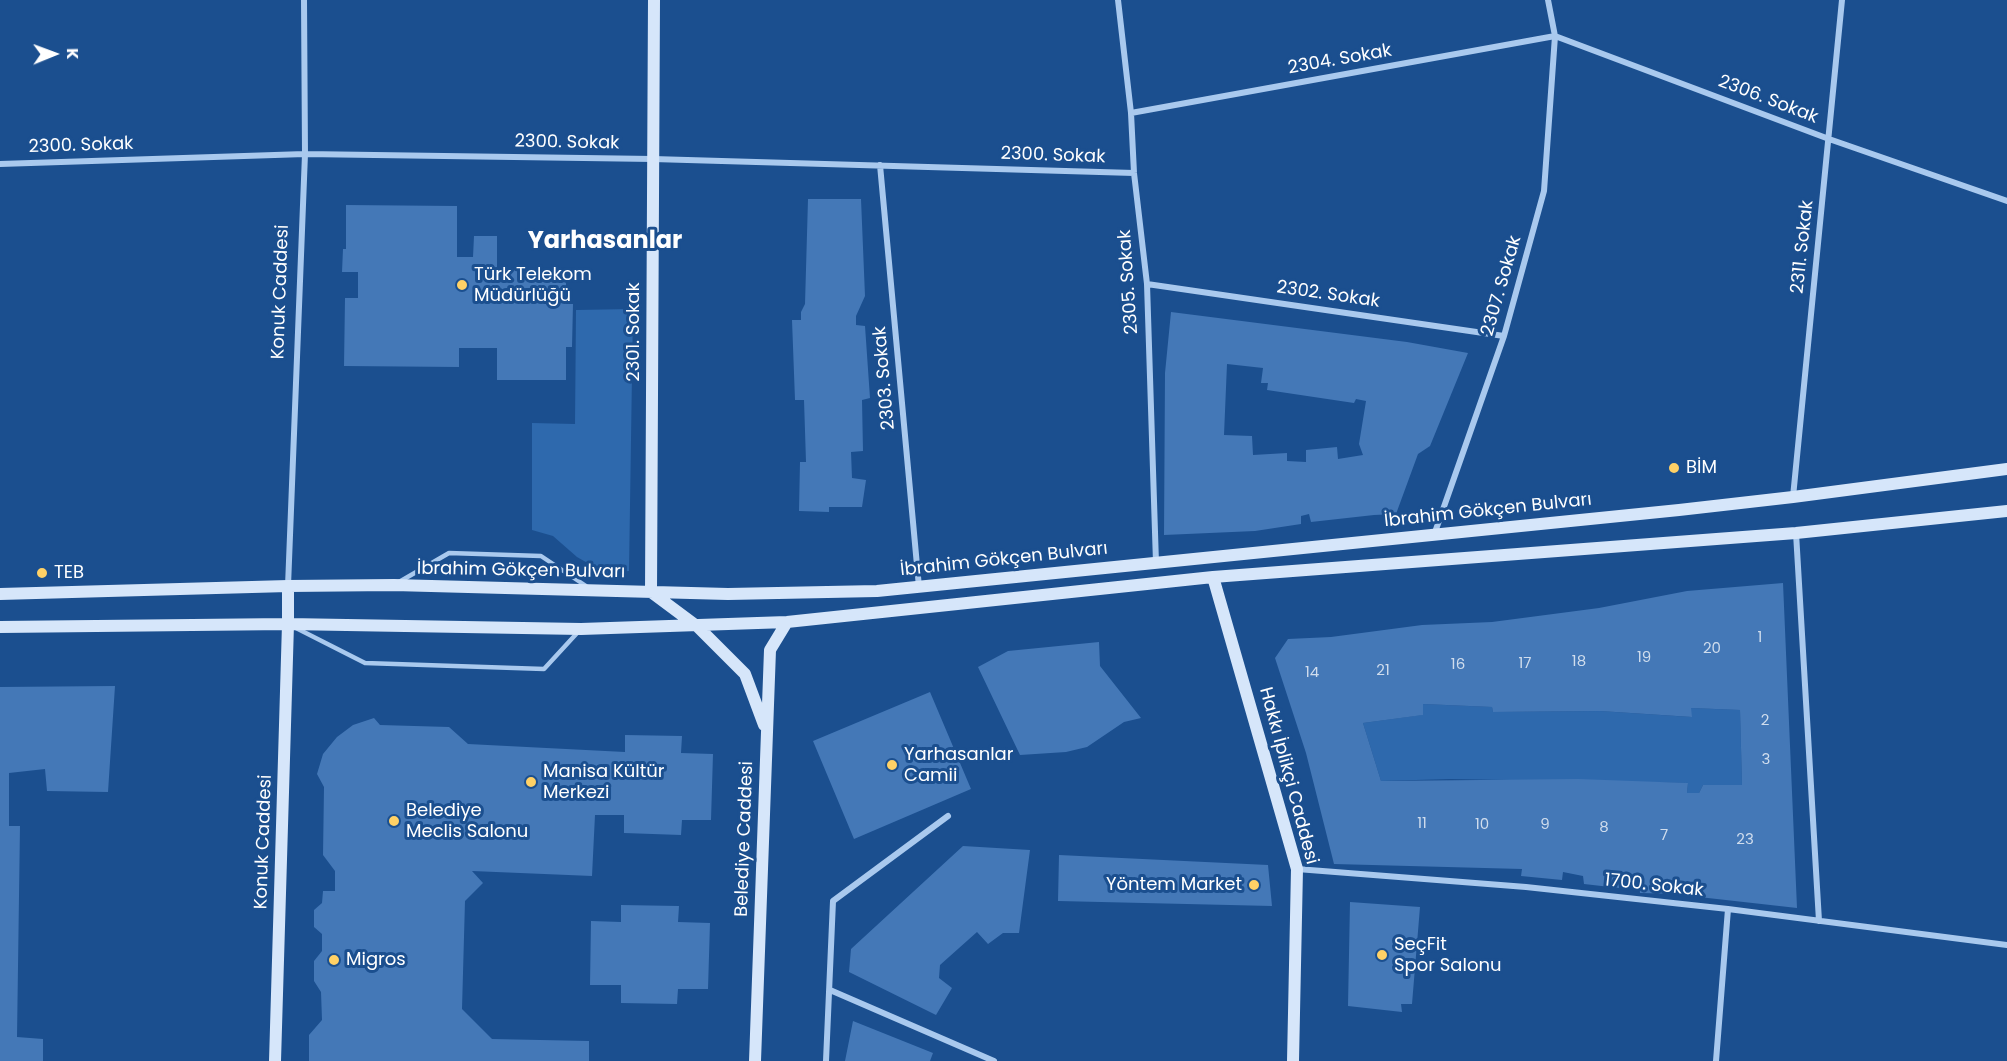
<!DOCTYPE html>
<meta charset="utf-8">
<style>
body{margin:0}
#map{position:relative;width:2007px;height:1061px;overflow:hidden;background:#1b4f8f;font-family:Poppins,sans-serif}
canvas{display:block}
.north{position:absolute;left:24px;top:24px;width:60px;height:60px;-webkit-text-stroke:4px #1b4f8f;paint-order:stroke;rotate:89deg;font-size:16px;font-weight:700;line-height:24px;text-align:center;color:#fff}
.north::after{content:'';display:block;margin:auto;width:21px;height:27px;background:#fff;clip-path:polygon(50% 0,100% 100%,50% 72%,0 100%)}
</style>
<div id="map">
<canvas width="2007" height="1061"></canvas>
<div class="north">K</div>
</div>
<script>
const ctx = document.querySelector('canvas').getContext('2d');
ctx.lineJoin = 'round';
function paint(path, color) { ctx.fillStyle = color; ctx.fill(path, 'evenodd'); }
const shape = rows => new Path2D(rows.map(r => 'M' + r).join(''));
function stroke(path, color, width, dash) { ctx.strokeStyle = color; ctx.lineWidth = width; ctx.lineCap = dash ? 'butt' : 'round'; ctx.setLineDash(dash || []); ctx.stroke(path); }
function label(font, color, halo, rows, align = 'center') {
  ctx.font = font + ' Poppins,sans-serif'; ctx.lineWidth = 6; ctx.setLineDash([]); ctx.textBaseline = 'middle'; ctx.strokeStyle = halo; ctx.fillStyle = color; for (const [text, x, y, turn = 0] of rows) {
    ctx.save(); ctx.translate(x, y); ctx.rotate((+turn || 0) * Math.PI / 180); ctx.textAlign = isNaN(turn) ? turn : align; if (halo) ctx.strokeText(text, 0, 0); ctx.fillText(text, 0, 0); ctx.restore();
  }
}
paint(shape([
 [633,309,629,571,605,573,577,557,553,536,532,530,532,423,575,424,576,310],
 [1423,704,1492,707,1493,712,1600,711,1691,717,1691,708,1740,710,1742,785,1703,785,1699,793,1687,793,1688,783,1450,779,1381,781,1363,723,1422,715]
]), '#2e69ad');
paint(shape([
 [808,199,861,199,865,296,856,316,856,325,865,326,870,398,862,400,863,451,851,452,852,478,866,480,862,507,829,507,829,512,799,511,800,462,806,462,804,400,795,400,792,320,801,320,801,312,805,304],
 [346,205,457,206,457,257,473,257,474,236,497,236,497,269,566,270,566,304,573,304,572,347,566,347,566,380,497,380,497,348,459,348,459,367,344,366,345,298,358,298,358,272,342,272,343,249,346,249],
 [1171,312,1407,342,1468,353,1430,446,1418,454,1396,514,1374,515,1311,522,1309,514,1301,516,1301,524,1255,531,1164,535,1165,373],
 [1227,364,1263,368,1261,383,1268,383,1267,390,1354,403,1356,399,1366,401,1359,444,1363,455,1338,459,1337,447,1306,450,1306,462,1287,461,1287,453,1253,455,1252,436,1224,435],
 [1783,583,1797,908,1699,897,1695,887,1683,888,1684,894,1640,893,1639,883,1628,880,1619,878,1619,888,1584,884,1583,876,1563,872,1562,880,1521,876,1522,869,1334,864,1306,753,1275,658,1288,639,1331,637,1422,625,1492,622,1599,608,1687,591],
 [1423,704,1492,707,1493,712,1600,711,1692,717,1691,708,1740,710,1742,785,1703,785,1699,793,1687,793,1688,783,1578,779,1381,781,1363,723,1423,715],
 [1099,642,1100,666,1141,718,1124,722,1087,747,1066,752,1020,755,978,667,1008,651],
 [115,686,108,792,47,791,45,769,9,773,9,826,20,826,17,1037,43,1039,43,1061,0,1061,0,687],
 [930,692,971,789,854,839,813,741],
 [374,718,380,725,449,727,468,744,625,752,625,735,682,736,681,753,713,754,711,820,682,820,681,835,624,833,624,815,595,815,592,876,472,871,483,883,465,901,462,1009,492,1039,589,1041,589,1061,309,1061,309,1035,322,1020,321,992,314,981,314,961,322,951,322,934,314,927,314,910,322,903,323,891,335,891,335,871,323,855,324,787,317,774,323,754,337,737,353,725],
 [963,846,1030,850,1019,933,1003,933,988,944,977,932,940,965,939,978,952,988,936,1015,849,972,851,949],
 [1059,855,1268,865,1272,906,1058,901],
 [1350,902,1420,907,1412,1004,1401,1004,1402,1012,1348,1006],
 [621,905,679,906,678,922,710,923,708,989,678,989,677,1004,621,1003,621,985,590,985,591,921,621,922],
 [853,1021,933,1053,930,1061,845,1061]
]), '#4478b7');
stroke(shape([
 [399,582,449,553,541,556,586,586],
 [296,628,365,663,544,669,578,632]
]), '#a9c9ee', 4.5);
stroke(shape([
 [1118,0,1131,113,1134,173,1147,284,1156,563],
 [1555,36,1829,139,2007,201],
 [1131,113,1555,36],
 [0,164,305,154,653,159,1134,173],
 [880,165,919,587],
 [1147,284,1504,336],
 [1793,497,1842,0],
 [1796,533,1819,921],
 [1434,535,1504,336,1544,191,1555,36,1548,0],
 [288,586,305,154,304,0],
 [1297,869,1526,887,1728,909,2007,945],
 [830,990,994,1061],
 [826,1061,833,901,948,816],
 [1716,1061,1728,909]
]), '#a9c9ee', 6);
stroke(shape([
 [1213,577,1297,869,1293,1061],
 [651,592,654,0],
 [651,592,698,627,745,674,764,725],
 [0,594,288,586,394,585,728,594,877,591,1679,510,1793,497,2007,469],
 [0,627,288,624,581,629,787,622,1213,577,1796,533,2007,511],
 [275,1061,288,624,288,586],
 [755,1061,770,650,787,622]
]), '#d6e6fa', 12);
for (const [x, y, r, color] of [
 [462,285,6,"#ffd166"],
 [1674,468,6,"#ffd166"],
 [42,573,6,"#ffd166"],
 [892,765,6,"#ffd166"],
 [531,782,6,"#ffd166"],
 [394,821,6,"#ffd166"],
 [1254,885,6,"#ffd166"],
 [1382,955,6,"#ffd166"],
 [334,960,6,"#ffd166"]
]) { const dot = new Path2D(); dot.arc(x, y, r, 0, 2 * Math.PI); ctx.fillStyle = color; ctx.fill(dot); stroke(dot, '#1b4f8f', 2); }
label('15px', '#d0dded', null, [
 ["1",1760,638],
 ["20",1712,649],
 ["19",1644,658],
 ["18",1579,662],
 ["17",1525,664],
 ["16",1458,665],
 ["21",1383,671],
 ["14",1312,673],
 ["2",1765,721],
 ["3",1766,760],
 ["11",1422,824],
 ["10",1482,825],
 ["9",1545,825],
 ["8",1604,828],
 ["7",1664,836],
 ["23",1745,840]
]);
label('18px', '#fff', '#1b4f8f', [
 ["2304. Sokak",1340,60,-10],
 ["2306. Sokak",1768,100,21],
 ["2300. Sokak",567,143,1],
 ["2300. Sokak",81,146,-2],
 ["2300. Sokak",1053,156,2],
 ["2311. Sokak",1803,247,-84],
 ["2305. Sokak",1129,282,-94],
 ["2307. Sokak",1502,286,-74],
 ["Konuk Caddesi",281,292,-88],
 ["2302. Sokak",1328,295,8],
 ["2301. Sokak",634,332,-90],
 ["2303. Sokak",885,378,-95],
 ["İbrahim Gökçen Bulvarı",1488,511,-6],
 ["İbrahim Gökçen Bulvarı",1004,560,-6],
 ["İbrahim Gökçen Bulvarı",521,571,1],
 ["Hakkı İplikçi Caddesi",1288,776,75],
 ["Belediye Caddesi",745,839,-88],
 ["Konuk Caddesi",264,842,-88],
 ["1700. Sokak",1654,886,6]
]);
label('18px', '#fff', '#1b4f8f', [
 ["Türk Telekom",474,275],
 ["Müdürlüğü",474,296],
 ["BİM",1686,468],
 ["TEB",54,573],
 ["Yarhasanlar",904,755],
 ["Camii",904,776],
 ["Manisa Kültür",543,772],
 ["Merkezi",543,793],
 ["Belediye",406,811],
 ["Meclis Salonu",406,832],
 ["Yöntem Market",1242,885,"right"],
 ["SeçFit",1394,945],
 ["Spor Salonu",1394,966],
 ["Migros",346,960]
], 'left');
label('bold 24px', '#fff', '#1b4f8f', [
 ["Yarhasanlar",605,242]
]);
</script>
